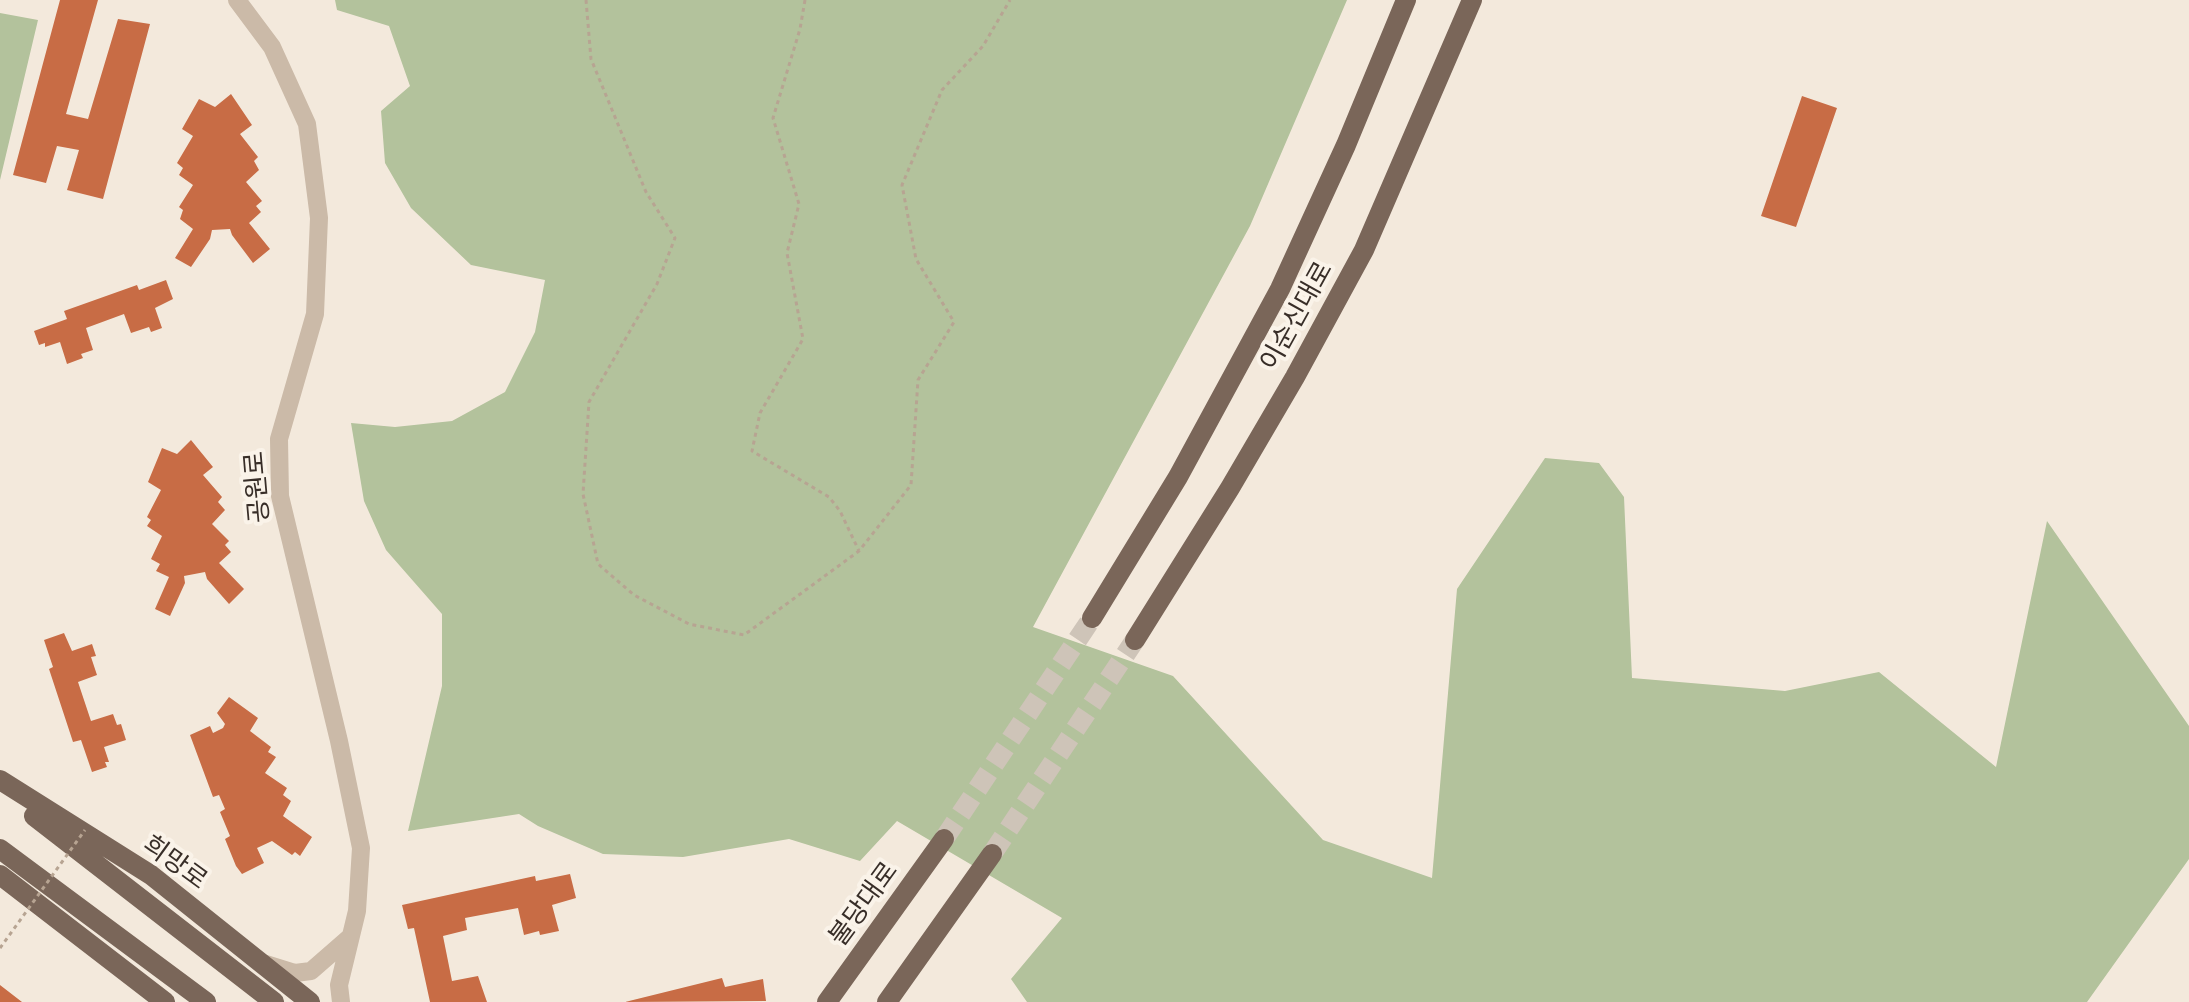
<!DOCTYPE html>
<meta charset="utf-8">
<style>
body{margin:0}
canvas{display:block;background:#f3e9dc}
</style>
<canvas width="2189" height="1002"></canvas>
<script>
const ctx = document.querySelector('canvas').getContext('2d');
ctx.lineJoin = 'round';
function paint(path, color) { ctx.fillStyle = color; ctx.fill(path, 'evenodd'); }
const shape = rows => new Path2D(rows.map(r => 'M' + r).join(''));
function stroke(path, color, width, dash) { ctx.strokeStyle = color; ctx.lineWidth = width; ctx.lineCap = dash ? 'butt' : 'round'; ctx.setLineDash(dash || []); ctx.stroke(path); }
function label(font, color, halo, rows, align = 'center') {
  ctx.font = font + ' "Nunito Sans","Noto Sans KR",sans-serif'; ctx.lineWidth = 8; ctx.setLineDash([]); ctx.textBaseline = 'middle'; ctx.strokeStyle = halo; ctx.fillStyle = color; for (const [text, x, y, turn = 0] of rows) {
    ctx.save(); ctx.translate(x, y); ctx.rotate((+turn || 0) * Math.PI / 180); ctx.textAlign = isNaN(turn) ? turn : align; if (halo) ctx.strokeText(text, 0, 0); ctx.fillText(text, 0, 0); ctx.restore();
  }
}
paint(shape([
 [335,0,1347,0,1250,226,1033,627,1173,676,1323,840,1432,878,1457,589,1545,458,1599,463,1624,497,1632,678,1785,691,1879,672,1996,767,2047,521,2189,726,2189,859,2087,1002,1027,1002,1011,979,1062,918,897,821,860,861,789,839,683,857,603,854,538,826,519,814,408,831,442,686,442,614,386,550,364,501,351,423,395,427,452,421,505,392,535,332,545,280,471,265,411,208,385,163,381,111,410,86,389,26,337,10],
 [0,13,38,20,0,180]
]), '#b3c29c');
paint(shape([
 [60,0,98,0,66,114,88,119,118,19,150,24,103,199,67,190,79,150,57,146,46,183,13,175],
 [231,94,252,125,240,134,258,157,254,161,259,170,246,182,262,201,256,206,261,212,249,223,270,249,253,263,232,235,230,229,212,230,210,239,191,267,175,258,193,229,180,219,183,210,179,207,193,185,179,175,183,168,177,163,193,136,182,129,199,99,215,107],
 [1802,96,1837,108,1796,227,1761,216],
 [166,280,173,299,155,308,162,328,151,332,149,327,131,333,124,314,86,328,93,350,81,354,83,358,67,364,60,342,45,347,45,343,39,345,34,331,67,319,64,311,137,285,139,290],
 [191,440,213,467,203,475,222,497,218,502,225,510,212,524,229,541,225,545,231,552,219,563,244,589,229,604,207,579,205,572,184,576,185,583,170,616,155,609,169,577,156,571,160,564,151,559,162,536,147,526,151,520,147,517,161,490,148,482,162,448,177,454],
 [64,633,72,651,92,644,96,656,91,657,97,675,78,682,91,721,113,714,117,725,121,724,126,740,104,747,109,762,105,762,107,767,92,772,81,740,73,742,49,669,53,667,44,640],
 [229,697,258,718,250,731,271,747,268,752,276,757,265,773,287,788,283,795,291,801,283,816,312,837,300,856,295,852,292,855,272,841,257,848,264,863,242,874,236,866,225,839,230,836,220,812,225,809,219,795,213,797,190,735,210,726,213,733,223,728,225,724,217,713],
 [570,874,576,898,552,905,559,931,540,935,539,931,524,935,518,908,465,918,467,930,443,936,452,981,478,976,487,1002,430,1002,414,928,408,929,402,905,535,876,536,881],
 [722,978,725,987,763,979,766,1001,625,1002],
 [0,985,22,1002,0,1002]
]), '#c86c45');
stroke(shape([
 [944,839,1092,618],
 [992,854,1135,640]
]), '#cec4b8', 20, [20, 10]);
stroke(shape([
 [586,0,591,59,646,192,675,238,657,284,589,402,583,494,598,564,634,595,689,624,744,635,859,551,911,485,918,380,954,322,916,259,902,185,942,90,983,46,1010,0],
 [805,0,800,29,773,118,799,204,787,253,803,339,760,413,752,451,829,497,840,511,859,551]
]), '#b7a492', 3, [4, 4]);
stroke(shape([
 [237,0,272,47,307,124,319,218,315,314,279,439,280,496,339,741,361,848,357,911,339,985,341,1002],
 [263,963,295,973,311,971,350,937]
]), '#cbbaa8', 18);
stroke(shape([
 [1092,618,1178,477,1280,289,1346,145,1406,0],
 [1135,640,1230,488,1295,377,1364,250,1472,0],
 [0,780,151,875,310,1002],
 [34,816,274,1002],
 [0,849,206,1002],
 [0,875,165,1002],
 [827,1002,944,839],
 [887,1002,992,854]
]), '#7a6659', 20);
stroke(shape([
 [0,948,85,830]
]), '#b7a492', 3, [4, 4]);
label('26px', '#382e28', '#faf3e9', [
 ["이순신대로",1298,317,-61],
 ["공원로",259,487,-95],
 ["희망로",174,864,36],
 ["불당대로",865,905,-54]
]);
</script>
